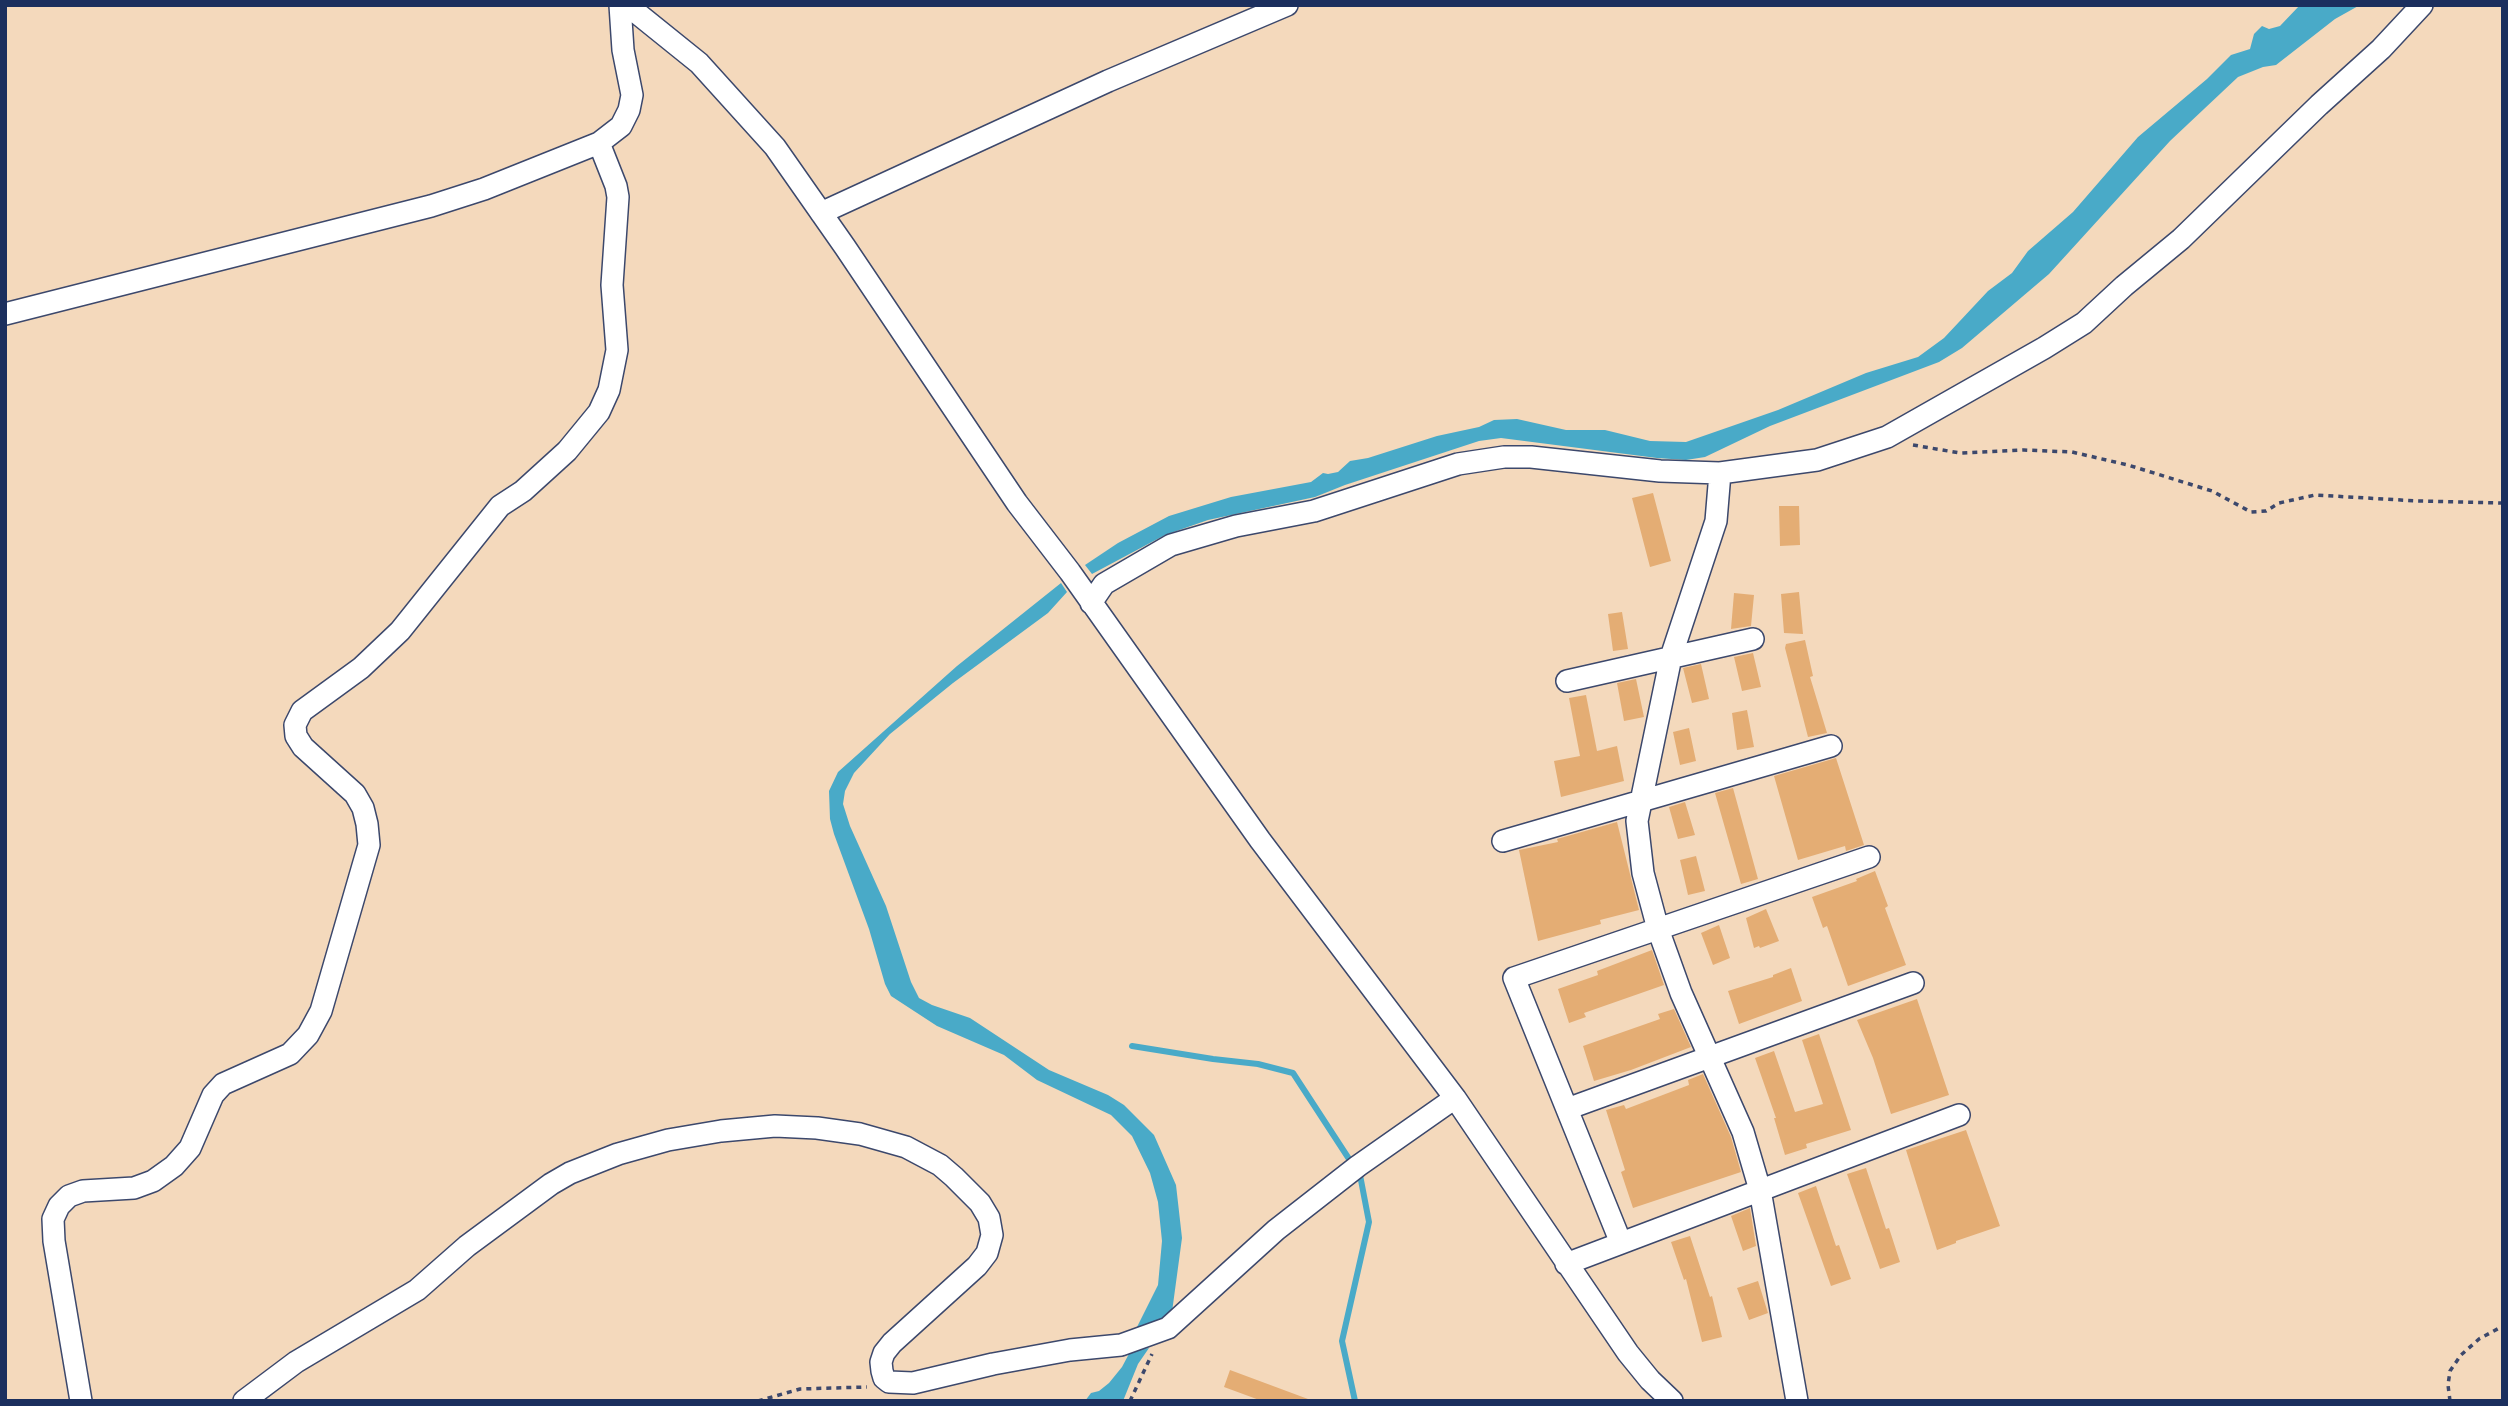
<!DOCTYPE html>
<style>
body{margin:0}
#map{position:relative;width:2508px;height:1406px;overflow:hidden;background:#f4d9bc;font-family:"IM FELL French Canon",serif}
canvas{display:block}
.frame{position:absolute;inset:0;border:7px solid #1b2f5e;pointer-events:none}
</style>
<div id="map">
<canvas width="2508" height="1406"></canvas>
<div class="frame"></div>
</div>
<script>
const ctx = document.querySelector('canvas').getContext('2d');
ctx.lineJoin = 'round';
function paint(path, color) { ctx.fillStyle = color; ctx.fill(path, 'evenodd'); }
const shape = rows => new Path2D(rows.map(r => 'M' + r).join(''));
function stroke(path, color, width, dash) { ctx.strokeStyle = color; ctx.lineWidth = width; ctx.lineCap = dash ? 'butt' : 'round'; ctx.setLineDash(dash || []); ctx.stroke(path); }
paint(shape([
 [2300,5,2360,5,2335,19,2276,65,2263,67,2238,77,2170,141,2049,274,1962,348,1939,362,1770,426,1705,457,1686,460,1657,458,1501,438,1479,441,1345,485,1315,497,1208,520,1165,535,1092,574,1085,565,1118,543,1169,516,1231,497,1311,482,1323,473,1328,474,1338,472,1350,461,1368,458,1437,436,1479,427,1494,420,1517,419,1566,430,1605,430,1650,441,1686,442,1778,410,1866,373,1918,357,1944,338,1988,291,2012,273,2028,251,2073,212,2138,137,2207,79,2231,55,2250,49,2254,34,2262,26,2269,29,2280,26],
 [1061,583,1067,592,1048,613,953,683,890,734,854,773,845,791,843,804,850,826,886,906,911,982,919,998,932,1005,970,1018,1049,1070,1108,1095,1124,1105,1154,1135,1176,1185,1182,1238,1172,1312,1155,1326,1137,1327,1158,1285,1162,1241,1158,1202,1150,1173,1132,1136,1111,1115,1037,1080,1004,1055,937,1026,891,996,885,984,869,929,834,834,830,819,829,791,838,772,957,666],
 [1149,1348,1138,1364,1123,1401,1085,1401,1091,1393,1099,1391,1109,1383,1122,1367,1131,1350]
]), '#49aac8');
stroke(shape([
 [1132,1046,1213,1059,1258,1064,1293,1073,1351,1162],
 [1355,1401,1342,1341,1369,1222,1360,1175]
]), '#49aac8', 6);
paint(shape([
 [1653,493,1671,561,1650,567,1632,498],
 [1779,506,1799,506,1800,545,1780,546],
 [1799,592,1803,634,1784,633,1781,594],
 [1734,593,1754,595,1751,626,1731,629],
 [1622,612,1628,649,1613,651,1608,614],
 [1805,640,1813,676,1810,677,1827,733,1808,737,1785,648,1786,644],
 [1753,653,1761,687,1742,691,1734,657],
 [1701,664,1709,699,1692,703,1683,668],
 [1636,679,1644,717,1624,721,1617,683],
 [1586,695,1597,751,1617,746,1624,781,1561,797,1554,761,1580,756,1569,698],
 [1747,710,1754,747,1737,750,1732,713],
 [1689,728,1696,761,1680,765,1673,732],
 [1836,758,1864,845,1846,851,1845,846,1798,860,1774,776],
 [1733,788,1758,879,1741,884,1715,793],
 [1685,802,1695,835,1678,839,1669,807],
 [1617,822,1639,910,1600,920,1601,924,1538,941,1519,850,1558,842,1557,839],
 [1696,856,1705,891,1688,895,1680,860],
 [1875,871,1888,906,1885,908,1906,965,1848,986,1827,926,1823,928,1812,897,1857,881,1856,879],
 [1766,909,1779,941,1760,948,1759,946,1754,948,1746,918],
 [1719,925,1730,958,1713,965,1701,933],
 [1652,950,1664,985,1584,1013,1586,1017,1569,1023,1558,989,1598,975,1597,971],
 [1791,968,1802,1001,1739,1024,1728,991,1773,977,1773,975],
 [1917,999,1949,1095,1891,1114,1873,1058,1857,1020],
 [1674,1009,1691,1047,1631,1070,1594,1081,1583,1046,1660,1019,1658,1014],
 [1819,1034,1851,1130,1806,1144,1807,1148,1785,1155,1774,1118,1776,1118,1755,1058,1774,1051,1795,1112,1823,1104,1802,1040],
 [1703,1074,1731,1137,1741,1172,1633,1208,1621,1172,1625,1170,1606,1110,1624,1105,1626,1109,1689,1085,1688,1080],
 [1966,1130,2000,1226,1956,1241,1956,1243,1937,1250,1906,1150],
 [1866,1168,1886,1229,1889,1228,1900,1262,1880,1269,1847,1174],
 [1816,1186,1836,1246,1839,1245,1851,1279,1831,1286,1798,1193],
 [1750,1208,1756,1246,1743,1251,1731,1216],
 [1690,1236,1710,1297,1712,1296,1722,1337,1702,1342,1686,1279,1684,1280,1671,1242],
 [1758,1281,1768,1313,1749,1320,1737,1288],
 [1230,1370,1308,1399,1308,1401,1262,1401,1224,1387]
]), '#e4ad74');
const minor = shape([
 [627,5,699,63,775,147,845,247,1017,503,1070,572,1260,840,1455,1098,1628,1353,1650,1380,1672,1401],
 [821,213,1108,81,1287,5],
 [5,314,431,206,484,189,599,143,621,126,629,110,632,95,623,50,620,5],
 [1720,473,1716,521,1671,657,1637,821,1643,873,1658,929,1681,993,1743,1132,1760,1190,1797,1401],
 [1091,603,1104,584,1171,545,1236,526,1314,511,1458,464,1504,457,1531,457,1660,471,1720,473,1817,460,1887,437,2044,348,2084,323,2124,286,2181,239,2319,105,2381,49,2422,5],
 [1567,681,1753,639],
 [1503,841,1831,746],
 [1567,1109,1913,983],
 [1621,1243,1514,978,1869,857],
 [1566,1264,1959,1115],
 [81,1401,54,1241,53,1219,59,1206,69,1196,83,1191,134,1188,153,1181,174,1166,190,1148,213,1095,223,1084,290,1054,308,1035,321,1011,369,845,367,824,363,808,355,794,303,747,296,736,295,725,302,711,361,668,400,631,500,506,523,491,567,451,599,412,609,390,617,350,612,285,618,197,616,186,599,143],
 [244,1401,296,1362,417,1290,467,1246,551,1184,570,1173,618,1154,668,1140,721,1131,775,1126,817,1128,860,1134,906,1147,940,1165,954,1177,980,1203,989,1218,992,1235,987,1253,977,1266,892,1343,884,1353,881,1362,882,1371,884,1378,889,1382,913,1383,993,1364,1070,1350,1121,1345,1168,1328,1276,1230,1358,1166,1455,1098]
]);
stroke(minor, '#3c486c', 24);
stroke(shape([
 [1913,445,1960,453,2024,450,2072,452,2128,465,2212,491,2251,512,2266,511,2279,503,2315,495,2418,501,2503,503],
 [758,1401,800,1389,867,1387],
 [1130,1401,1152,1354],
 [2450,1401,2448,1385,2450,1371,2461,1355,2479,1339,2503,1326]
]), '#3c486c', 3.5, [5, 5]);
stroke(minor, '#fff', 21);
</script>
